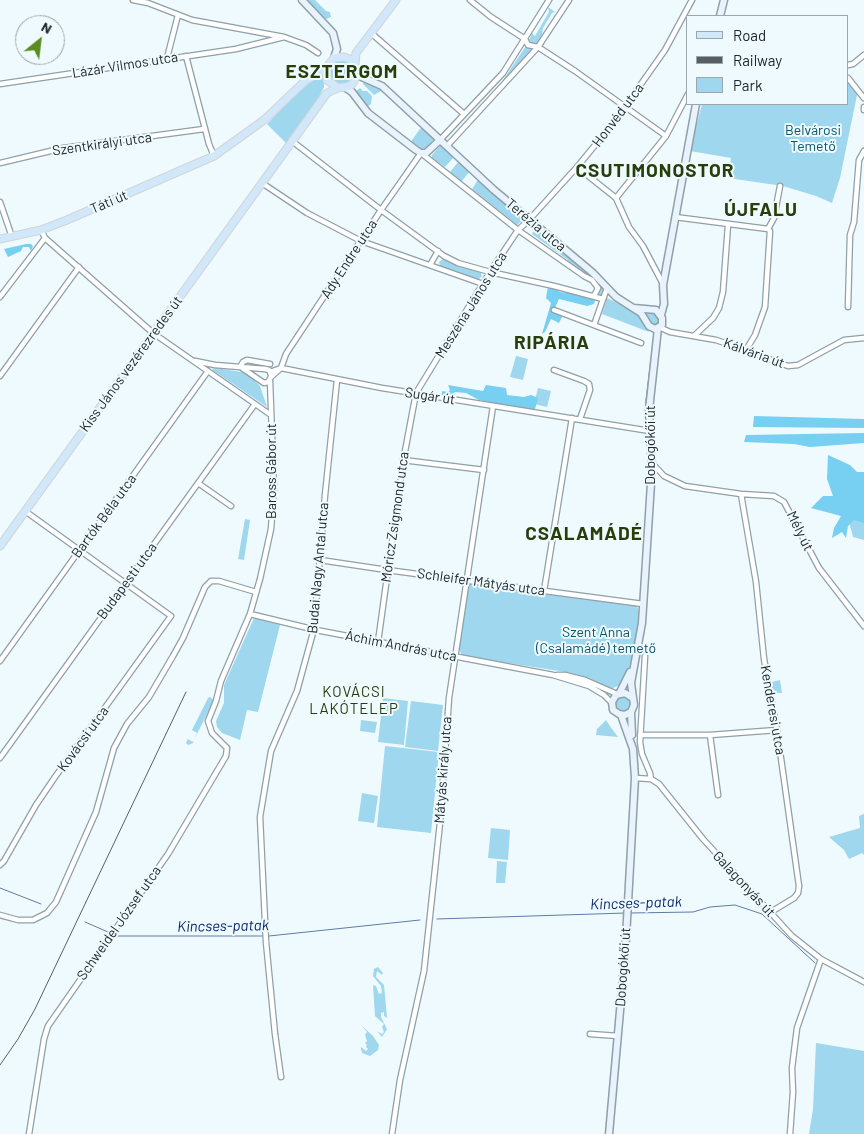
<!DOCTYPE html>
<meta charset="utf-8">
<style>
body{margin:0}
#map{position:relative;width:864px;height:1134px;overflow:hidden;background:#effafe;font-family:Barlow,sans-serif}
canvas{display:block}
.legend{position:absolute;left:686px;top:15px;width:162px;height:90px;box-sizing:border-box;background:#effafe;border:1px solid #9da6aa;margin:0;padding:6px 9px;list-style:none;font-size:15px;color:#21282b}
.legend li{display:flex;align-items:center;gap:10px;height:25px}
.legend b{width:25px;border:1px solid #9da6aa}
.north{position:absolute;left:15px;top:15px;width:50px;height:50px;box-sizing:border-box;background:#effafe;border:1px solid #9da6aa;border-radius:50%;rotate:29deg;font-size:14px;font-weight:700;line-height:20px;text-align:center;color:#21282b}
.north::after{content:'';display:block;margin:auto;width:18px;height:22px;background:#5c8b1f;clip-path:polygon(50% 0,100% 100%,50% 72%,0 100%)}
</style>
<div id="map">
<canvas width="864" height="1134"></canvas>
<ul class="legend">
<li><b style="height:6px;background:#d1e8fb"></b>Road</li>
<li><b style="height:6px;background:#575f62"></b>Railway</li>
<li><b style="height:14px;background:#9ed7ee"></b>Park</li>
</ul>
<div class="north">N</div>
</div>
<script>
const ctx = document.querySelector('canvas').getContext('2d');
ctx.lineJoin = 'round';
function paint(path, color) { ctx.fillStyle = color; ctx.fill(path, 'evenodd'); }
const shape = rows => new Path2D(rows.map(r => 'M' + r).join(''));
function stroke(path, color, width, dash) { ctx.strokeStyle = color; ctx.lineWidth = width; ctx.lineCap = dash ? 'butt' : 'round'; ctx.setLineDash(dash || []); ctx.stroke(path); }
function label(font, color, halo, rows, align = 'center') {
  ctx.font = font + ' Barlow,sans-serif'; ctx.lineWidth = 4; ctx.setLineDash([]); ctx.textBaseline = 'middle'; ctx.strokeStyle = halo; ctx.fillStyle = color; for (const [text, x, y, turn = 0] of rows) {
    ctx.save(); ctx.translate(x, y); ctx.rotate((+turn || 0) * Math.PI / 180); ctx.textAlign = isNaN(turn) ? turn : align; if (halo) ctx.strokeText(text, 0, 0); ctx.fillText(text, 0, 0); ctx.restore();
  }
}
paint(shape([
 [307,0,315,0,326,11,330,12,331,17,326,19],
 [548,7,555,12,552,13,543,28,542,35,539,40,536,44,532,43,529,40,531,36,532,33,535,36,549,12],
 [526,46,532,49,504,80,503,80],
 '330 72a12 12 0 1 1 24 0a12 12 0 1 1-24 0Z',
 [320,77,324,80,324,87,318,99,286,143,267,124,304,86,313,79],
 [364,81,379,87,381,91,374,95,363,84],
 [848,82,856,91,857,95,840,178,832,203,816,196,783,186,728,178,731,158,690,151,702,104,848,104],
 [360,88,363,91,367,91,372,96,371,104,367,107,355,92],
 [422,128,434,139,427,147,422,149,412,142,412,140,420,129],
 [441,145,455,156,445,167,432,158,432,155],
 [459,161,470,171,461,182,450,172],
 [479,178,524,219,517,225,472,189],
 [535,228,594,276,605,288,603,294,601,296,598,294,599,287,586,276,567,261,568,260,532,234],
 [443,259,480,271,482,276,478,280,440,267,439,262],
 [607,298,640,314,643,324,649,332,602,314],
 [651,310,661,317,660,324,652,327,646,315],
 [516,356,528,359,523,380,510,377],
 [215,368,242,372,251,377,260,386,267,407,217,373,216,374,212,369],
 [538,388,551,391,547,407,534,404],
 [864,503,864,540,853,537,848,518],
 [245,519,250,520,244,560,238,559],
 [467,584,637,606,639,612,637,635,629,671,620,685,613,688,606,687,590,678,572,673,463,656,459,650,459,636],
 [254,618,280,625,258,712,247,710,240,740,222,733,217,727,216,721,224,703,224,685],
 [780,680,782,693,773,693,771,682],
 '615 704a8 8 0 1 1 16 0a8 8 0 1 1-16 0Z',
 [210,697,214,700,194,740,193,743,188,745,186,743,188,739,193,742,197,733,192,730,208,698],
 [383,698,408,701,404,745,378,742],
 [411,701,443,705,438,751,405,747],
 [361,720,377,722,375,733,360,731],
 [606,720,612,729,618,737,596,735,597,729],
 [385,746,439,752,431,833,377,827],
 [362,793,378,796,374,823,358,821],
 [864,814,864,855,862,853,849,859,844,850,829,837,860,828,859,816],
 [491,828,510,830,508,860,488,858],
 [497,861,507,862,505,883,496,883],
 [378,967,383,973,382,975,377,971,376,977,384,985,387,1018,384,1016,384,1012,381,1013,381,1017,387,1029,382,1037,377,1031,382,1034,384,1032,382,1027,384,1024,375,1016,373,985,376,986,379,994,382,993,381,986,373,976,374,969],
 [361,1025,373,1036,379,1045,378,1050,370,1056,362,1053,361,1049,361,1047,366,1051,368,1049,366,1047,367,1045,365,1043,367,1041,365,1035,367,1032],
 [816,1043,864,1051,864,1134,809,1134,813,1109]
]), '#9ed7ee');
paint(shape([
 [26,244,31,244,33,246,31,251,29,247,23,247,21,251,8,257,4,249],
 [548,286,556,289,560,292,578,294,595,300,594,304,587,306,559,299,555,308,563,315,559,323,551,319,545,332,542,334,551,303,546,298],
 [448,385,483,391,486,385,506,388,507,395,524,397,531,395,538,398,535,409,531,410,479,400,466,393,455,392,449,396,442,395,442,391,448,392,450,390],
 [754,416,864,419,864,428,753,427],
 [864,433,864,443,810,447,794,444,744,442,746,435],
 [828,455,850,465,857,472,864,472,864,523,854,520,848,526,846,538,842,532,832,538,834,528,841,516,811,508,823,496,833,496,827,479]
]), '#77cff1');
stroke(shape([
 [646,425,646,400,654,335],
 [0,888,41,904],
 [630,913,693,912,710,907,735,905,762,914,815,963],
 [437,919,626,913],
 [85,922,108,932],
 [116,936,265,936],
 [269,936,420,920]
]), '#617aa6', 1);
const street = shape([
 [133,0,148,3,192,20,284,37,306,45,318,53],
 [470,0,491,17,525,39,528,45,538,47,575,71,666,136],
 [371,33,464,114],
 [186,56,209,144,214,156],
 [167,58,178,15],
 [848,65,853,64,864,55],
 [848,78,864,98],
 [0,84,236,49,284,37],
 [864,107,864,110],
 [440,140,503,73,549,0],
 [292,141,381,210,444,256,458,263,490,272,554,286,603,299],
 [447,146,538,47,569,0],
 [0,163,63,148,204,129],
 [577,167,616,198,629,227,643,246,663,284],
 [262,183,307,213,361,241,483,284],
 [616,198,666,136,688,94],
 [0,202,12,237],
 [675,217,768,229,770,231,765,307,755,335,746,350],
 [768,229,774,218,780,186],
 [41,230,45,238,153,333,271,415],
 [430,265,438,251],
 [0,297,45,238],
 [848,307,850,235,854,222,859,160,864,151],
 [554,310,641,343],
 [594,325,607,288],
 [659,327,670,332,716,340,734,346,788,366,798,365,844,340,864,338],
 [694,336,713,318,719,308,723,292,728,225],
 [195,361,215,365,265,369,269,370,271,375],
 [240,367,243,362,247,360,270,364],
 [242,368,264,383,268,382,271,377,281,368,286,354,381,210,421,153,518,230,584,276,592,280,598,288,594,296],
 [554,370,584,381,589,384,590,390,580,419],
 [270,372,281,368,382,388,650,431],
 [0,376,79,267],
 [403,460,484,470],
 [652,463,664,476,685,486,741,494,774,496,784,502,819,568,864,626],
 [198,483,231,506],
 [741,494,756,582,764,659,777,730,799,886,798,893,794,898,771,912],
 [320,560,387,570,643,604],
 [544,591,572,418],
 [250,614,316,630,553,675,589,686,604,695,612,703],
 [378,642,403,462,416,393,490,272,518,230,529,220,577,167,615,121,665,50,692,0],
 [645,656,640,742,642,754,650,773,651,779],
 [0,661,208,371],
 [557,675,565,675,585,680,617,694],
 [640,735,710,735,777,730],
 [710,735,718,795],
 [0,758,255,404],
 [635,778,651,779,659,784,703,839,792,936,821,959,864,982],
 [0,865,4,861,36,805,55,777,171,616,25,511],
 [0,915,18,920,33,920,47,913,56,902,96,812,114,748,127,724,149,697,173,656,183,638,205,587,211,581,219,581,256,592],
 [590,1034,618,1036],
 [281,1077,275,1034,266,942,260,817,271,751,297,691,314,629,325,495,337,380],
 [29,1134,44,1039,48,1026,168,854,226,756,227,748,212,733,208,721,216,701,221,681,250,614,260,579,271,529,274,488,270,381],
 [392,1134,400,1080,424,971,440,823,449,698,493,406],
 [790,1134,793,1092,792,1068,797,1028,821,959]
]);
const secondary = shape([
 [302,0,333,33,337,49,334,58],
 [720,16,724,0],
 [357,75,382,86,494,190,593,273,616,297,641,313,649,326,655,329,662,325,662,318,656,310,634,308],
 [346,88,352,92,368,113,416,150,421,153,426,153,440,140],
 [661,315,664,304,663,285,696,104],
 [619,694,630,672],
 [631,697,625,693,616,695,612,702,613,710,619,714,625,715,631,712,634,705,631,683,642,623,652,468,649,410,658,328],
 [631,712,632,735],
 [609,1134,625,955,635,778,633,749,621,715]
]);
const primary = shape([
 [355,64,356,53,396,0],
 [0,239,41,230,67,220,214,156,264,120,305,81,326,68,334,58,344,57,352,60,356,67,357,75,353,83,350,86,338,88,327,80,326,68],
 [0,546,327,93,338,88]
]);
stroke(street, '#8fa0a7', 7);
stroke(secondary, '#8fa0a7', 9);
stroke(primary, '#d3d4d5', 9);
stroke(street, '#fff', 4.5);
stroke(secondary, '#e8f3fd', 6);
stroke(primary, '#d1e8fb', 7);
stroke(shape([
 [0,1065,18,1039,35,1009,186,692]
]), '#575f62', 1);
label('14px', '#21282b', '#effafe', [
 ["Lázár Vilmos utca",125,65,-9],
 ["Honvéd utca",618,115,-53],
 ["Szentkirályi utca",102,144,-8],
 ["Táti út",109,202,-23],
 ["Terézia utca",536,225,40],
 ["Ady Endre utca",349,259,-57],
 ["Meszéna János utca",471,305,-58],
 ["Kálvária út",754,353,20],
 ["Kiss János vezérezredes út",131,364,-54],
 ["Sugár út",430,396,9],
 ["Dobogókői út",650,445,-90],
 ["Baross Gábor út",271,471,-90],
 ["Bartók Béla utca",104,516,-54],
 ["Móricz Zsigmond utca",395,517,-82],
 ["Mély út",800,531,64],
 ["Budai Nagy Antal utca",318,568,-85],
 ["Budapesti utca",127,581,-54],
 ["Schleifer Mátyás utca",481,582,8],
 ["Áchim András utca",401,646,11],
 ["Kenderesi utca",773,710,80],
 ["Kovácsi utca",83,739,-54],
 ["Mátyás király utca",443,770,-86],
 ["Galagonyás út",744,884,47],
 ["Schweidel József utca",119,923,-55],
 ["Dobogókői út",623,967,-86]
]);
label('14px', '#08556c', '#effafe', [
 ["Belvárosi",813,130],
 ["Temető",813,146],
 ["Szent Anna",596,632],
 ["(Csalamádé) temető",596,648]
]);
ctx.letterSpacing = '1px';
label('15px', '#273e0b', '#effafe', [
 ["KOVÁCSI",354,692],
 ["LAKÓTELEP",354,709]
]);
ctx.letterSpacing = '0px';
label('italic 15px', '#07276e', '#effafe', [
 ["Kincses-patak",636,903,-2],
 ["Kincses-patak",223,926,-1]
]);
ctx.letterSpacing = '1px';
label('bold 19px', '#273e0b', '#effafe', [
 ["ESZTERGOM",342,72],
 ["CSUTIMONOSTOR",655,171],
 ["ÚJFALU",761,210],
 ["RIPÁRIA",552,343],
 ["CSALAMÁDÉ",584,534]
]);
ctx.letterSpacing = '0px';
</script>
